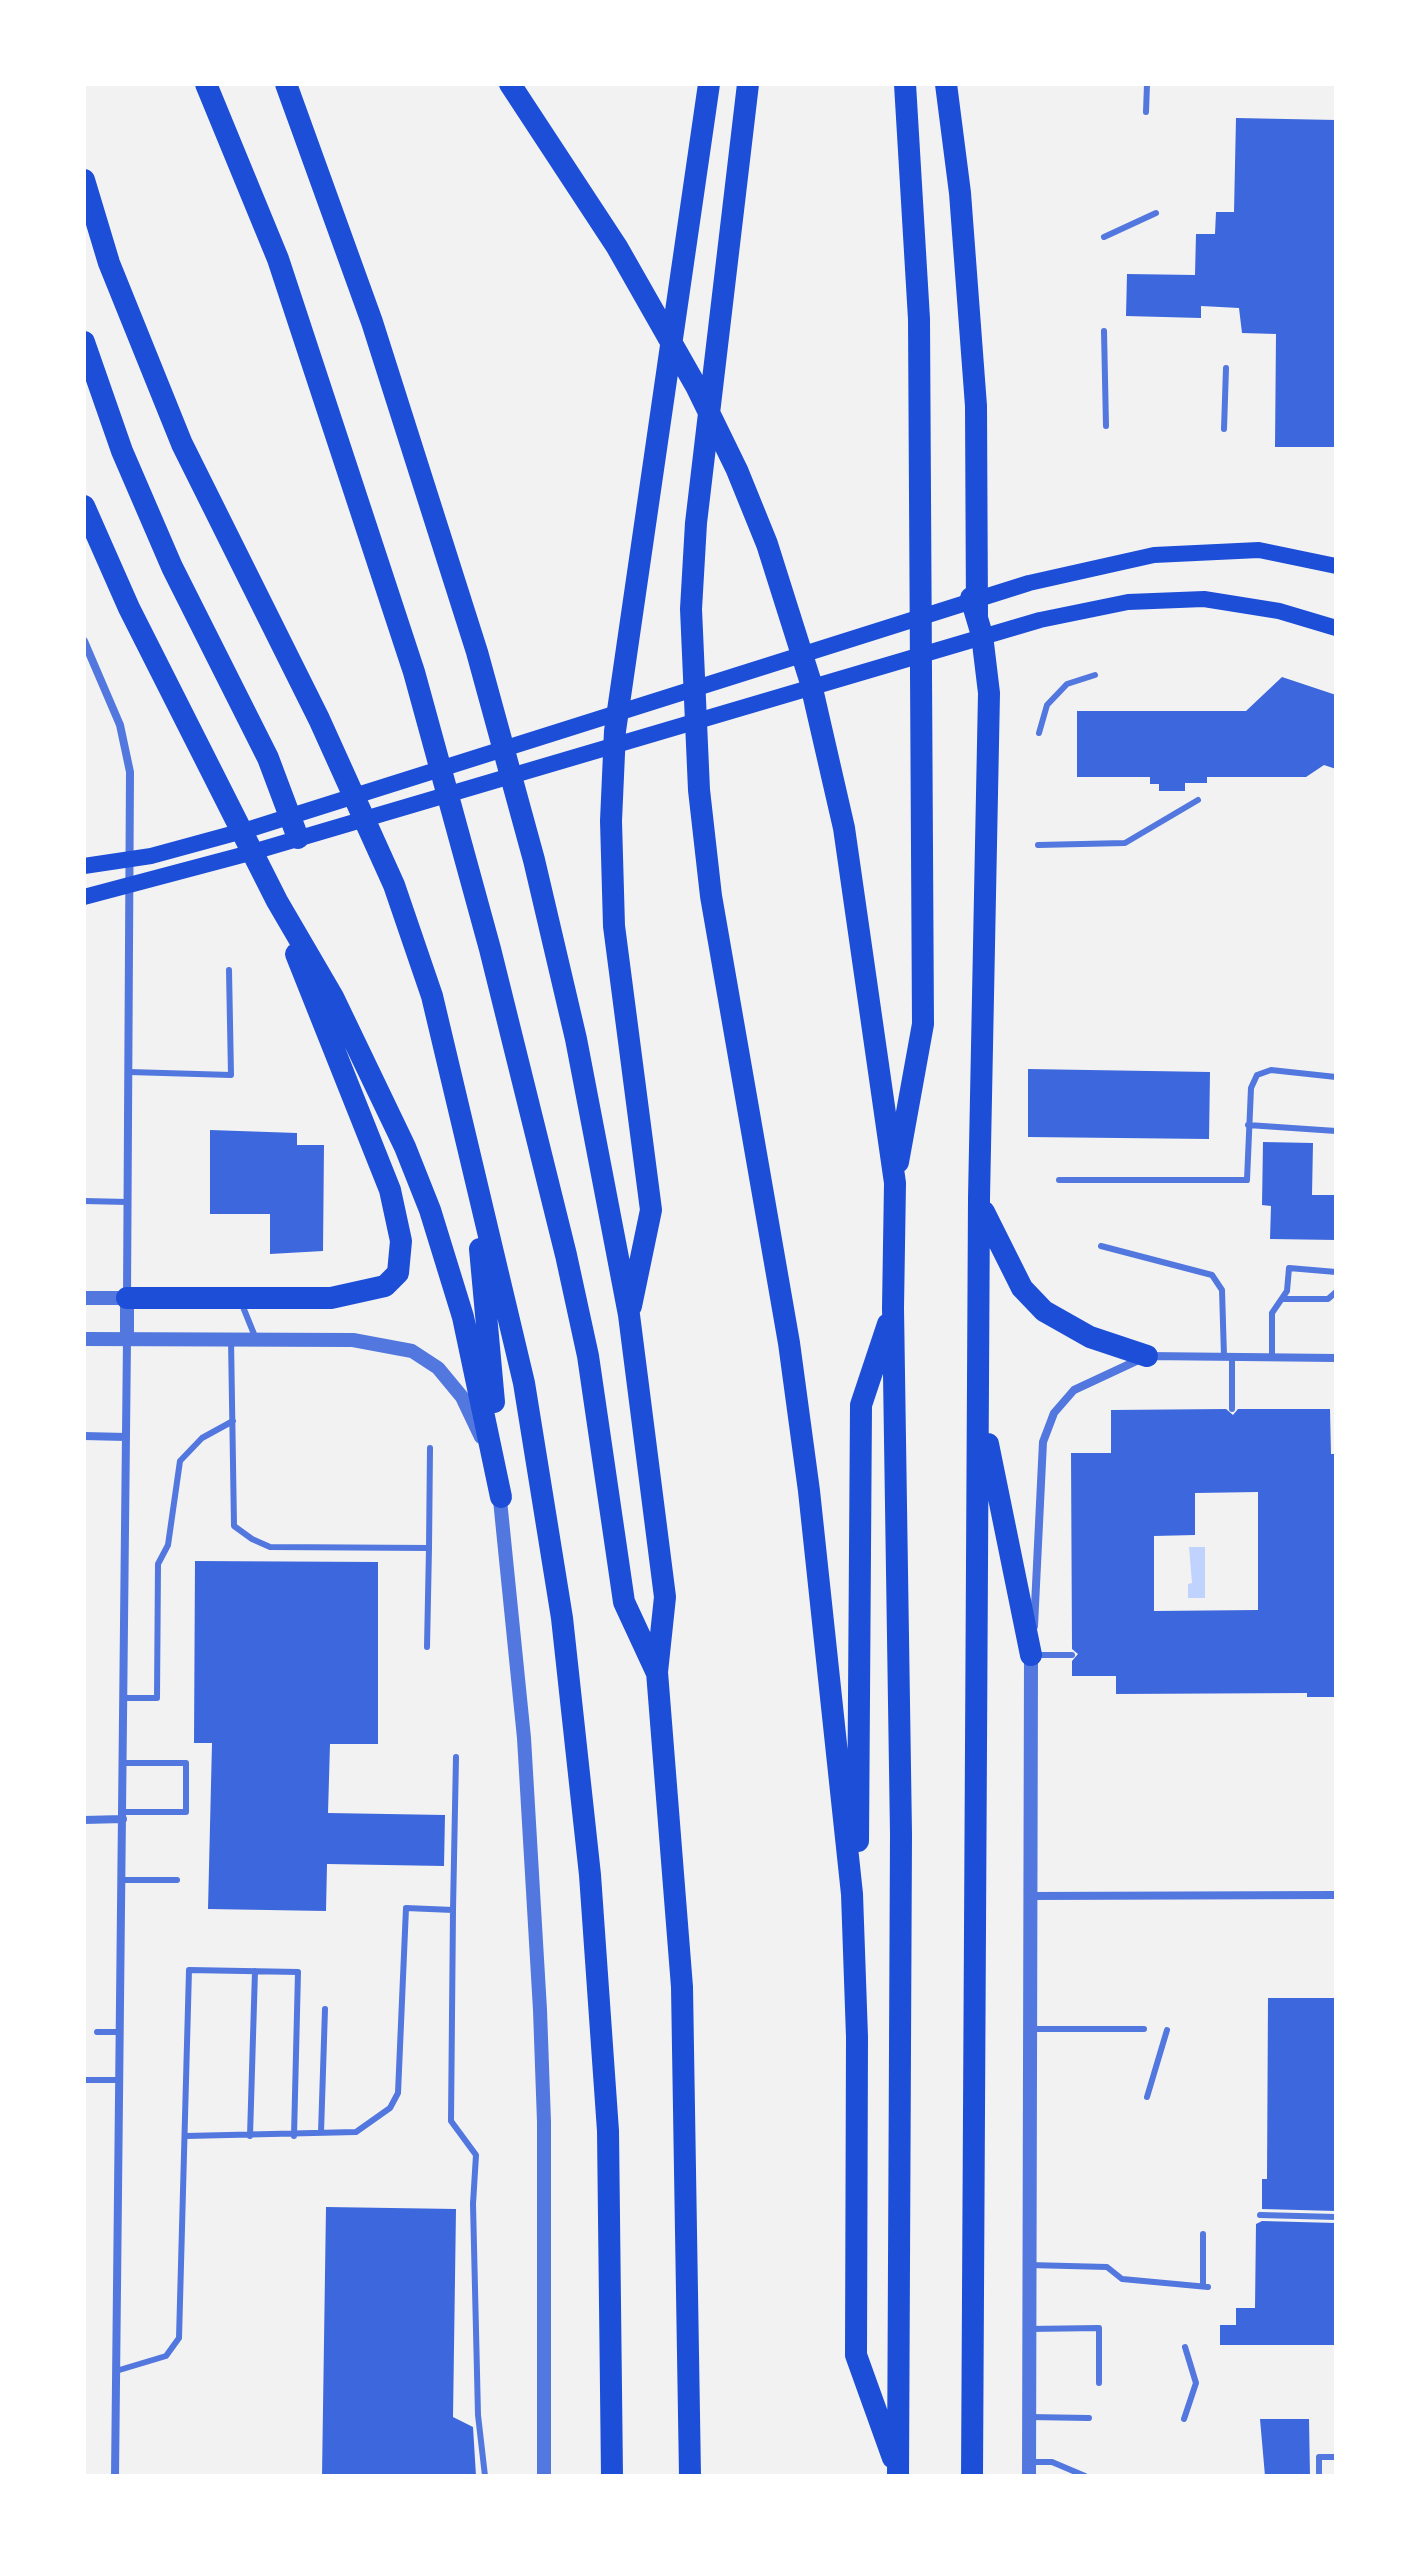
<!DOCTYPE html>
<style>
body{margin:0}
#map{position:relative;width:1420px;height:2560px;overflow:hidden;background:#f2f2f2;font-family:"Roboto Condensed",sans-serif}
canvas{display:block}
.frame{position:absolute;inset:0;border:86px solid #fff;pointer-events:none}
</style>
<div id="map">
<canvas width="1420" height="2560"></canvas>
<div class="frame"></div>
</div>
<script>
const ctx = document.querySelector('canvas').getContext('2d');
ctx.lineJoin = 'round';
function paint(path, color) { ctx.fillStyle = color; ctx.fill(path, 'evenodd'); }
const shape = rows => new Path2D(rows.map(r => 'M' + r).join(''));
function stroke(path, color, width, dash) { ctx.strokeStyle = color; ctx.lineWidth = width; ctx.lineCap = dash ? 'butt' : 'round'; ctx.setLineDash(dash || []); ctx.stroke(path); }
paint(shape([
 [1189,1547,1205,1547,1205,1598,1188,1598,1188,1584,1192,1583]
]), '#bfd3fe');
paint(shape([
 [1236,118,1336,120,1336,447,1275,447,1276,334,1242,333,1239,308,1201,306,1201,318,1126,316,1127,274,1195,275,1196,234,1215,234,1216,212,1234,212],
 [1282,677,1336,695,1336,769,1324,765,1306,777,1207,777,1207,783,1185,783,1185,791,1159,791,1159,784,1150,784,1150,777,1077,777,1077,711,1246,711],
 [1028,1069,1210,1072,1209,1139,1028,1137],
 [210,1130,297,1133,297,1145,324,1145,323,1251,270,1254,270,1214,210,1214],
 [1263,1142,1313,1143,1312,1195,1336,1195,1336,1240,1270,1239,1271,1206,1262,1205],
 [1226,1409,1233,1415,1238,1409,1330,1409,1331,1454,1336,1454,1336,1697,1307,1697,1307,1693,1116,1694,1116,1676,1072,1676,1072,1661,1078,1654,1072,1649,1071,1453,1111,1453,1111,1410],
 [1258,1492,1258,1610,1154,1611,1154,1536,1195,1535,1195,1493],
 [195,1561,378,1562,378,1744,330,1744,328,1813,445,1815,444,1866,327,1864,326,1911,208,1909,212,1743,194,1743],
 [1268,1998,1336,1998,1336,2211,1262,2209,1262,2179,1267,2179],
 [326,2207,456,2209,453,2417,473,2427,476,2476,322,2476],
 [1262,2221,1336,2223,1336,2345,1220,2345,1220,2325,1236,2325,1236,2308,1255,2308,1256,2224],
 [1260,2419,1309,2419,1310,2476,1265,2476]
]), '#3d67dc');
stroke(shape([
 [1146,112,1147,84],
 [1104,237,1156,213],
 [1104,331,1106,426],
 [1224,429,1226,368],
 [1039,733,1047,705,1067,684,1095,675],
 [1038,845,1125,843,1198,800],
 [129,1072,231,1075,229,970],
 [1248,1125,1336,1131],
 [1059,1180,1247,1180,1251,1088,1257,1075,1271,1070,1336,1077],
 [84,1201,128,1202],
 [1101,1246,1212,1275,1222,1290,1224,1356],
 [1282,1299,1328,1299,1336,1292],
 [241,1302,256,1339],
 [231,1339,234,1526,252,1539,270,1547,429,1548,430,1448],
 [1232,1356,1232,1409],
 [1272,1357,1272,1313,1287,1291,1289,1268,1336,1272],
 [427,1647,429,1548],
 [1035,1655,1072,1655],
 [124,1698,157,1698,158,1564,168,1545,180,1461,202,1438,233,1421],
 [123,1812,186,1812,186,1763,123,1763],
 [122,1880,177,1880],
 [453,1910,456,1757],
 [1031,2029,1144,2029],
 [97,2032,120,2032],
 [84,2080,120,2080],
 [1147,2097,1167,2030],
 [321,2133,325,2009],
 [186,2136,356,2132,390,2108,398,2093,406,1908,453,1910,451,2121,476,2155,473,2204,478,2415,485,2476],
 [250,2136,255,1971],
 [1260,2215,1336,2217],
 [1029,2265,1107,2267,1122,2279,1208,2287],
 [1203,2286,1203,2234],
 [1029,2329,1099,2328,1099,2383],
 [116,2371,166,2356,179,2338,189,1970,298,1972,294,2136],
 [1029,2417,1089,2418],
 [1184,2419,1196,2383,1185,2347],
 [1031,2462,1052,2462,1085,2476],
 [1319,2476,1319,2457,1336,2457]
]), '#5277de', 6);
stroke(shape([
 [84,641,120,725,130,772,127,1296],
 [84,1436,126,1437],
 [1034,1626,1043,1442,1054,1413,1074,1390,1147,1356,1336,1358],
 [84,1820,123,1819],
 [1031,1896,1336,1895],
 [115,2476,127,1339]
]), '#5277de', 8);
stroke(shape([
 [84,1298,127,1298,127,1339],
 [84,1339,353,1340,412,1351,438,1368,462,1397,481,1437],
 [499,1490,524,1738,540,2010,544,2122,544,2476],
 [1029,2476,1031,1655]
]), '#5277de', 14);
stroke(shape([
 [84,866,151,856,250,829,1029,583,1154,555,1259,550,1336,566],
 [84,897,246,854,1040,620,1128,602,1204,599,1279,611,1336,628]
]), '#1d4ed8', 16);
stroke(shape([
 [206,84,278,259,414,672,490,949,566,1255,588,1356,624,1602,656,1671],
 [286,84,372,322,477,652,534,860,576,1039,629,1315,665,1597,657,1672,682,1987,690,2476],
 [510,84,617,247,696,386,737,470,767,544,810,680,844,828,895,1183,893,1308,901,1834,898,2476],
 [748,84,696,523,691,609,699,790,711,896,789,1343,809,1491,852,1894,857,2037,856,2355,893,2458],
 [946,84,960,193,976,406,977,615],
 [84,180,109,263,182,444,319,719,394,885,432,996,524,1383,562,1618,590,1875,608,2131,612,2476],
 [84,342,122,451,172,567,268,758,298,838],
 [84,506,129,608,277,901,333,997,405,1147,430,1210,463,1317,501,1497],
 [971,598,982,635,989,693,979,1198,972,2476],
 [898,1162,923,1024,919,319,905,84],
 [984,1212,1022,1288,1044,1311,1090,1337,1147,1356],
 [480,1249,494,1402],
 [127,1298,331,1298,385,1286,398,1273,401,1241,390,1190,296,954],
 [631,1306,651,1210,614,926,611,821,615,731,709,84],
 [988,1444,1031,1655],
 [858,1841,861,1405,888,1324]
]), '#1d4ed8', 22);
</script>
